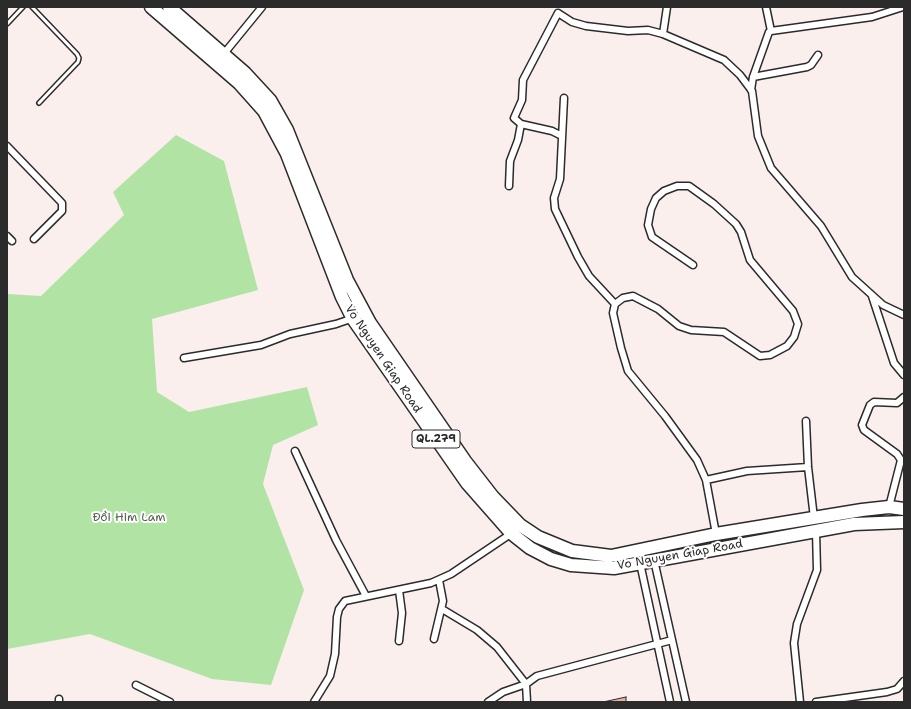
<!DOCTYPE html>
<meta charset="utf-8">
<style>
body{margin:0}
#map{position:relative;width:911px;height:709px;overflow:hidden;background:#faefec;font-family:"Shantell Sans",sans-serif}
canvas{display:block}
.frame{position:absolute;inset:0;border:8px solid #2b2b2b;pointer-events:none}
</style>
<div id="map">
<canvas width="911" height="709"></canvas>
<div class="frame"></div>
</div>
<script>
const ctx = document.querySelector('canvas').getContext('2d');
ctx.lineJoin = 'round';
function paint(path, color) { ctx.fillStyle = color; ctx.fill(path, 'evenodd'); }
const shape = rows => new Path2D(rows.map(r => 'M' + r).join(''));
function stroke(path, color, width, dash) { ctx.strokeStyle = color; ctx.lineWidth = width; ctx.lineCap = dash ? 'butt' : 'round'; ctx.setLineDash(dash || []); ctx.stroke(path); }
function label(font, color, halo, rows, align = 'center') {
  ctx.font = font + ' "Shantell Sans",sans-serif'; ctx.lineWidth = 4; ctx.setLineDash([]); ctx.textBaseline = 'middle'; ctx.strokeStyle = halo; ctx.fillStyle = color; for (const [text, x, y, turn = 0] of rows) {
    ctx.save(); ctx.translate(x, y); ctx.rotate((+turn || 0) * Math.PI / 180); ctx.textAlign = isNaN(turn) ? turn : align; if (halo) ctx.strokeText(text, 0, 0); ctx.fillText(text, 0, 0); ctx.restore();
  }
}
paint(shape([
 [176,135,224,161,258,290,152,319,157,392,189,412,307,387,318,425,273,445,263,484,304,590,271,685,212,679,90,634,7,649,7,294,41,296,124,215,113,192]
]), '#b1e4a4');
const building = shape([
 [626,697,626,702,603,702,626,697]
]);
paint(building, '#e8b09f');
stroke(building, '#2b2b2b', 1);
const lane = shape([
 [32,7,77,54,79,58,78,62,39,103],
 [7,24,23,7]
]);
const street = shape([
 [766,7,771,31],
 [663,34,667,7],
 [222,56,262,7],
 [753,77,807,67,811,65,818,55],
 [751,90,753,77,769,32,771,31,872,17,903,7],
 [564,98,560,179,554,198,555,209,578,257,589,276,615,304],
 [521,124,552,131,562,136],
 [7,146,62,203,62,211,34,239],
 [509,186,510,161,518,140,521,124,514,118,522,100,523,80,558,13,572,22,586,26,628,31,648,30,663,34,724,60,740,75,752,91,758,136,771,168,821,226,852,277,883,305,904,315],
 [7,236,12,241],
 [693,265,652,237,648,225,651,209,656,198,664,191,677,186,689,186,714,204,736,224,741,232,750,260,793,311,798,324,794,337,787,346,770,355,760,356,724,332,691,330,679,326,658,309,633,296,623,298,615,304,613,313,621,348,628,371,665,416,697,460,706,480,716,534],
 [872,296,894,363,904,375],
 [184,358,261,345,290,334,336,324,365,314],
 [806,421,808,467,814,518],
 [295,451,336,540,366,596],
 [706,480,747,471,808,467],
 [889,507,901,460,897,454,864,430,862,425,870,405,874,402,897,403,904,397],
 [654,560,686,702],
 [640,563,670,702],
 [442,609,477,630,497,647,526,684,503,692,488,702],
 [434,639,443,601,439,580],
 [399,641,402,613,399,590],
 [136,685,170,702],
 [59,699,59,702],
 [314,702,330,676,335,654,337,617,339,609,345,601,431,583,451,574,512,533],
 [527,702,526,684,537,676,672,640],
 [800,702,794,643,797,624,817,570,816,531],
 [816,702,887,692,897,689,904,681]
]);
const highway = shape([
 [151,7,239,83,264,111,287,154,342,297,353,319,467,483,511,533,530,548,551,559,571,565,614,568,854,524,904,522],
 [169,7,245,73,270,100,287,130,347,280,370,323,465,461,493,497,520,525,538,537,572,551,611,556,716,534,862,510,889,507,904,509]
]);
stroke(lane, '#2b2b2b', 6);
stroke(street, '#2b2b2b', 9);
stroke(highway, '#2b2b2b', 15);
stroke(lane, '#fff', 3);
stroke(street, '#fff', 6);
stroke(highway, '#fff', 12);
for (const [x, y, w] of [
 [436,439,48]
]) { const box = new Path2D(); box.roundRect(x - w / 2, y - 9, w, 18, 3); ctx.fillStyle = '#fff'; ctx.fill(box); stroke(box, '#2b2b2b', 1); }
label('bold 11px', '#2b2b2b', null, [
 ["QL.279",436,439]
]);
label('12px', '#2b2b2b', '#fff', [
 ["Vo Nguyen Giap Road",383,359,56],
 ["Vo Nguyen Giap Road",680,555,-10]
]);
label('12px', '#53624f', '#fff', [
 ["Đồi Him Lam",129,518]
]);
</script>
